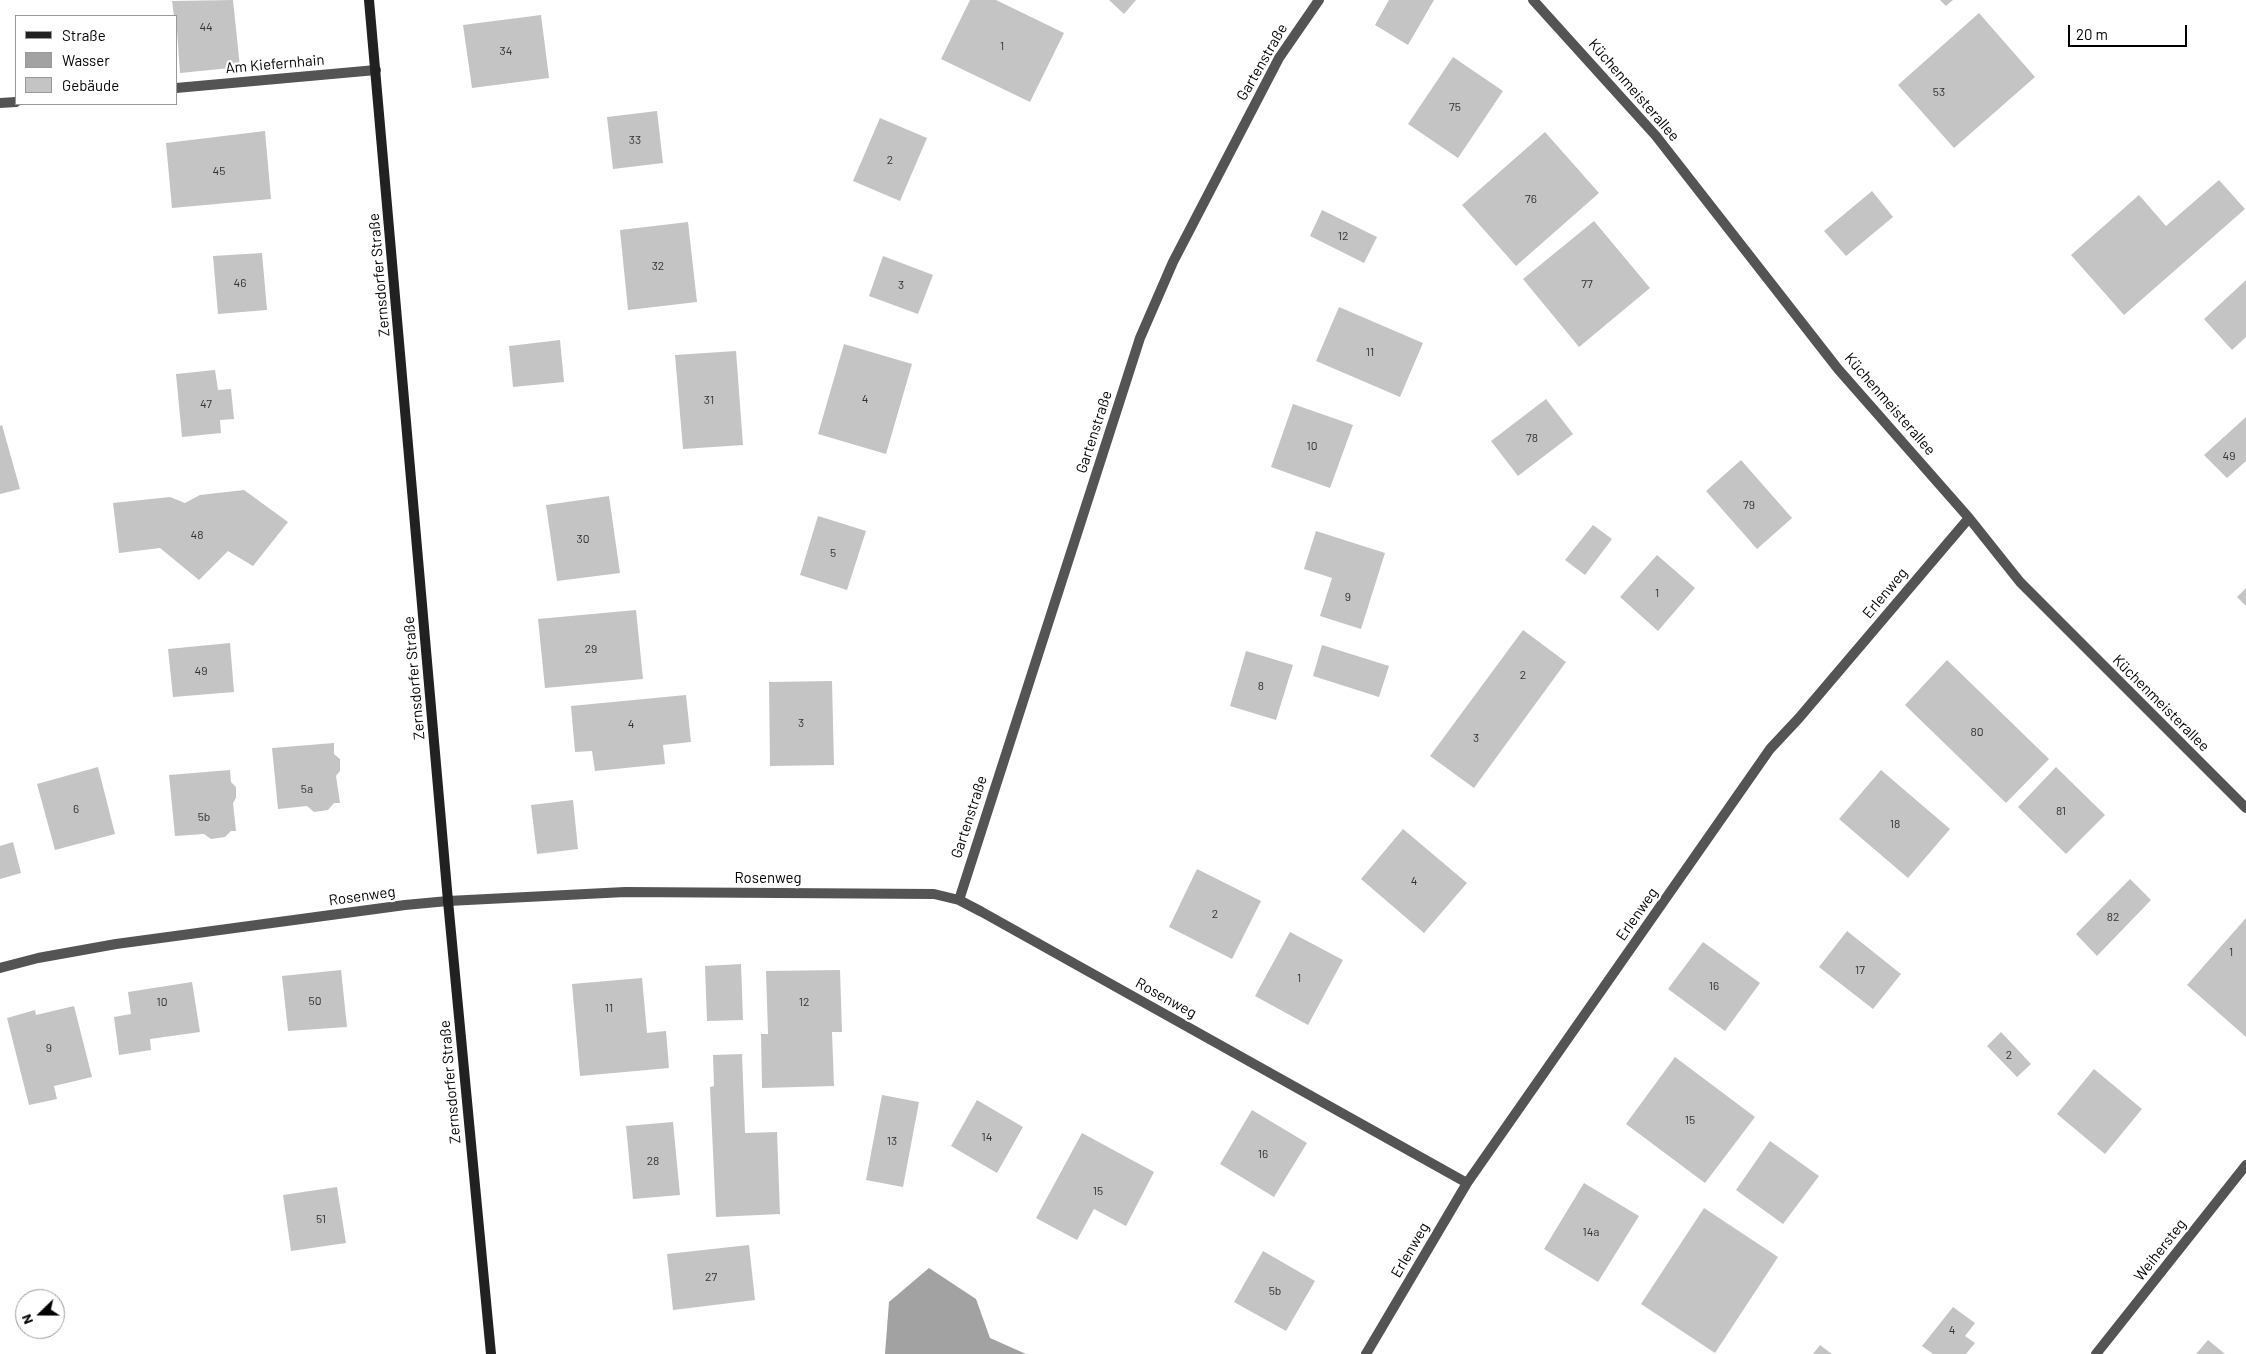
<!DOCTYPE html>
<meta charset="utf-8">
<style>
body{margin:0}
#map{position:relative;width:2246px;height:1354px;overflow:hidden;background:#fff;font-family:Barlow,sans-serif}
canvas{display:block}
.legend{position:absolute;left:15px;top:15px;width:162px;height:90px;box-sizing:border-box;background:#fff;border:1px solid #999;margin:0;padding:6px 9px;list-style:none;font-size:15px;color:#000}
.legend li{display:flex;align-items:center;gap:10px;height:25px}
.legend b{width:25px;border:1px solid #999}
.north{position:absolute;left:15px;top:1289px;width:50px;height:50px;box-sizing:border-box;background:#fff;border:1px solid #999;border-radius:50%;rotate:248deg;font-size:14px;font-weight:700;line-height:20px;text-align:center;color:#000}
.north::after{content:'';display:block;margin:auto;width:18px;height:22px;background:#000;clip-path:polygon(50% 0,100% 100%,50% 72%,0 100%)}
.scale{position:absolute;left:2068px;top:25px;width:119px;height:22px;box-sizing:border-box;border:2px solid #000;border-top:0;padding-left:6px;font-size:15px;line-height:18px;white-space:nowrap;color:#000;-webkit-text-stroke:4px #fff;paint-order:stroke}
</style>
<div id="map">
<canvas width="2246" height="1354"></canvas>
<ul class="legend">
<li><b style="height:6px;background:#212121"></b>Straße</li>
<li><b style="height:14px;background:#a2a2a2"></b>Wasser</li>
<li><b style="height:14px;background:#c4c4c4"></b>Gebäude</li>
</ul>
<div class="north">N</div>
<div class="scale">20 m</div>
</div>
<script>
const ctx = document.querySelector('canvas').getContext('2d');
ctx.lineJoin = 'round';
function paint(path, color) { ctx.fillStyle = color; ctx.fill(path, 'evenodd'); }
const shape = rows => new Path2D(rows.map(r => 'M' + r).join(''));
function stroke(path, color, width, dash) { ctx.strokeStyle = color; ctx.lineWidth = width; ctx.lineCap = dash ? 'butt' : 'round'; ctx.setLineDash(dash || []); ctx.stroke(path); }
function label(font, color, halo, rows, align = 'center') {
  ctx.font = font + ' Barlow,sans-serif'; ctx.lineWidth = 4.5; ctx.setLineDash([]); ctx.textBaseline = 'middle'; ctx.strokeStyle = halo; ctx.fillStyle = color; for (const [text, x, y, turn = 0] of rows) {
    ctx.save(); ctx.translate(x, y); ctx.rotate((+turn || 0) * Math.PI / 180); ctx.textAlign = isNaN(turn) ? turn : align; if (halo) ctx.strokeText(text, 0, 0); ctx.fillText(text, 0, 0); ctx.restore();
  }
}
paint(shape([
 [929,1268,976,1299,990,1338,1026,1354,885,1354,889,1302]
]), '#a2a2a2');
paint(shape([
 [233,0,240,67,180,73,176,16,174,16,172,1],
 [970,0,996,0,1064,33,1030,102,941,59],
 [1109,0,1136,0,1124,14],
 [1389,0,1434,0,1408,45,1375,25],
 [1940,0,1953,0,1946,6],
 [1979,13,2035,77,1954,148,1898,85],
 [541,15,549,78,472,88,463,25],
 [1453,57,1503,91,1458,158,1408,124],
 [657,111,663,163,613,169,607,117],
 [880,118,927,138,900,201,853,181],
 [265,131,271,199,172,208,166,143],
 [1545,132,1599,193,1516,266,1462,205],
 [2219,180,2245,209,2124,315,2071,255,2139,195,2166,226],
 [1872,191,1893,217,1846,256,1824,231],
 [1322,210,1377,237,1364,263,1310,236],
 [1594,221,1650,288,1579,347,1523,279],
 [688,222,697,302,628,310,620,230],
 [262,253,267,310,218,314,213,256],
 [883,256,933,275,918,314,869,296],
 [2246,280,2246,337,2232,350,2204,319],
 [1339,307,1423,343,1400,397,1316,361],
 [560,340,564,382,513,387,509,346],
 [844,344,912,364,886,454,818,434],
 [736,351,743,445,683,449,675,355],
 [215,370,218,390,231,389,234,419,220,420,221,433,182,437,176,374],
 [1546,399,1573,434,1518,476,1491,441],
 [1293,404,1353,425,1330,488,1271,467],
 [2246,417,2246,461,2227,478,2204,455],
 [2,425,20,489,0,494,0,426],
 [1741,460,1792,518,1757,549,1706,491],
 [244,490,288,522,253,566,228,551,199,580,160,548,119,553,113,503,170,497,185,503,200,495],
 [609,496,620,573,557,581,546,505],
 [818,516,866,531,847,590,800,575],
 [1593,525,1612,539,1585,575,1565,560],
 [1316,531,1385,553,1361,629,1320,616,1332,578,1304,569],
 [1657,555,1695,588,1658,631,1620,597],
 [2246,588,2246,606,2237,597],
 [636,610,643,679,545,688,538,619],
 [1523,630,1566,662,1474,788,1430,756],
 [230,643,234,692,173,697,168,649],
 [1322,645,1389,666,1379,697,1313,676],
 [1246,651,1293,665,1276,720,1230,706],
 [1947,660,2049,759,2006,803,1905,705],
 [832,681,834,765,770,766,769,682],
 [686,695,691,742,663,745,665,764,595,771,592,751,575,752,571,706],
 [334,743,334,754,340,759,340,771,336,776,340,803,334,803,328,810,314,812,307,806,278,809,272,748],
 [98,767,115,834,55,850,37,784],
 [2056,767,2105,815,2066,854,2018,807],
 [230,770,231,782,236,787,236,798,233,803,236,831,231,831,225,837,211,839,204,834,175,836,169,775],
 [1881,770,1950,829,1908,878,1839,819],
 [573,800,578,849,537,854,531,805],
 [1403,829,1467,883,1424,933,1361,879],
 [13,842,21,873,0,879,0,846],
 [1197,869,1261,901,1232,959,1169,927],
 [2130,879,2151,900,2097,956,2076,934],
 [2246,918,2246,1037,2187,985],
 [1847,931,1901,974,1873,1009,1819,967],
 [1290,932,1343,960,1308,1025,1255,996],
 [1703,942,1760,983,1725,1031,1668,989],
 [741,964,743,1020,707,1021,705,966],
 [341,970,347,1027,288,1031,282,976],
 [840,970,842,1032,832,1032,834,1086,762,1088,761,1034,768,1034,766,971],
 [642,978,647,1033,666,1031,669,1068,580,1076,572,984],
 [192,982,200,1032,150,1039,151,1050,119,1055,114,1017,131,1014,128,992],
 [74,1006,92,1077,54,1086,57,1099,29,1105,7,1018,35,1010,36,1015],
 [2001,1032,2031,1064,2017,1077,1987,1046],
 [742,1054,745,1133,777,1132,780,1214,716,1217,710,1087,714,1086,713,1055],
 [1675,1057,1755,1117,1705,1183,1626,1124],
 [2094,1069,2142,1109,2105,1154,2057,1114],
 [882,1095,919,1102,903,1187,866,1180],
 [977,1100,1023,1127,997,1173,951,1146],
 [1252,1110,1307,1143,1274,1197,1220,1164],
 [673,1122,680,1195,633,1199,626,1126],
 [1082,1133,1154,1172,1126,1226,1094,1209,1077,1240,1036,1218],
 [1770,1141,1819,1176,1783,1224,1736,1190],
 [1584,1183,1639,1216,1598,1282,1544,1249],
 [337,1187,346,1243,291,1251,283,1195],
 [1704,1208,1778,1257,1715,1353,1641,1304],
 [749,1245,755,1300,673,1310,667,1254],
 [1263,1251,1315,1281,1286,1331,1234,1302],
 [1953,1307,1975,1323,1965,1336,1975,1343,1966,1354,1933,1354,1922,1346],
 [2208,1340,2225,1354,2196,1354],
 [1820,1345,1832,1354,1813,1354]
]), '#c4c4c4');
stroke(shape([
 [1533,0,1656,136,1838,369,1969,518,2020,582,2246,808],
 [176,88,376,70],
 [0,103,16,102],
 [959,900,1140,338,1173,262,1279,58,1319,0],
 [0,968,38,958,116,944,405,905,448,901,625,892,934,894,959,900,982,912,1467,1183],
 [1366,1354,1467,1183,1770,749,1799,718,1969,518],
 [2096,1354,2246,1165]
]), '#545454', 10);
stroke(shape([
 [369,0,448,901,491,1354]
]), '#212121', 10);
label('12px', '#313131', null, [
 ["44",206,27],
 ["1",1002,46],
 ["34",506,51],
 ["53",1939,92],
 ["75",1455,107],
 ["33",635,140],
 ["2",890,160],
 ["45",219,171],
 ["76",1531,199],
 ["12",1343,236],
 ["32",658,266],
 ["46",240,283],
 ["77",1587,284],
 ["3",901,285],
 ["11",1370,352],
 ["4",865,399],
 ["31",709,400],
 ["47",206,404],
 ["78",1532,438],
 ["10",1312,446],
 ["49",2229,456],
 ["79",1749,505],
 ["48",197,535],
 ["30",583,539],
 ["5",833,553],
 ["1",1657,593],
 ["9",1348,597],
 ["29",591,649],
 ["49",201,671],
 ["2",1523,675],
 ["8",1261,686],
 ["3",801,723],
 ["4",631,724],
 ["80",1977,732],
 ["3",1476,738],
 ["5a",307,789],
 ["6",76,809],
 ["81",2061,811],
 ["5b",204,817],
 ["18",1895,824],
 ["4",1414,881],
 ["2",1215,914],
 ["82",2113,917],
 ["1",2231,952],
 ["17",1860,970],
 ["1",1299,978],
 ["16",1714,986],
 ["50",315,1001],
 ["10",162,1002],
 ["12",804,1002],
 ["11",609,1008],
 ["9",49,1048],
 ["2",2009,1055],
 ["15",1690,1120],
 ["14",987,1137],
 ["13",892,1141],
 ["16",1263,1154],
 ["28",653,1161],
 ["15",1098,1191],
 ["51",321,1219],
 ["14a",1591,1232],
 ["27",711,1277],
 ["5b",1275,1291],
 ["4",1952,1330]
]);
label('15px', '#000', '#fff', [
 ["Gartenstraße",1262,62,-60],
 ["Am Kiefernhain",275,64,-5],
 ["Küchenmeisterallee",1634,90,49],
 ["Zernsdorfer Straße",379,275,-95],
 ["Küchenmeisterallee",1890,404,49],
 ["Gartenstraße",1094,432,-72],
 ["Erlenweg",1885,593,-50],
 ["Zernsdorfer Straße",414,678,-95],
 ["Küchenmeisterallee",2161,703,45],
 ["Gartenstraße",969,817,-72],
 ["Rosenweg",768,878],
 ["Rosenweg",362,896,-8],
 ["Erlenweg",1637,914,-55],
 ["Rosenweg",1166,998,29],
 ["Zernsdorfer Straße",450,1082,-95],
 ["Erlenweg",1410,1250,-60],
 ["Weihersteg",2160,1250,-52]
]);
</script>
